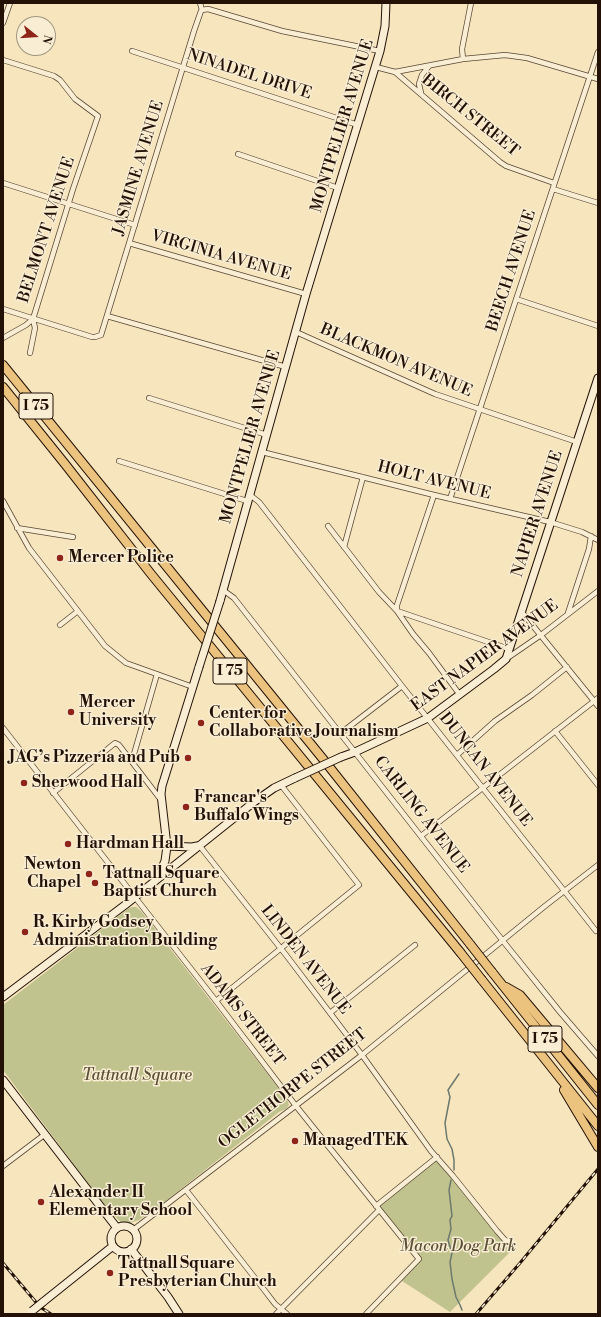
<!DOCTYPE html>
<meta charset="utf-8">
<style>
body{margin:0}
#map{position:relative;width:601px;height:1317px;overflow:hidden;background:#f6e5bd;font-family:"Libre Bodoni",serif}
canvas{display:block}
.frame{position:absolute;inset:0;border:4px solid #231106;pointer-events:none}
.north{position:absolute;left:16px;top:16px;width:40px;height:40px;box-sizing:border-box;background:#f9eed4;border:1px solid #a39682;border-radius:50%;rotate:107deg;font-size:11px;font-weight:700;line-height:16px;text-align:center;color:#231106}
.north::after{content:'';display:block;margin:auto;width:14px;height:18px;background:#8f2418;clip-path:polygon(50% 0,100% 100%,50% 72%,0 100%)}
</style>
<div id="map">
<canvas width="601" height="1317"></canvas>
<div class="frame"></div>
<div class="north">N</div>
</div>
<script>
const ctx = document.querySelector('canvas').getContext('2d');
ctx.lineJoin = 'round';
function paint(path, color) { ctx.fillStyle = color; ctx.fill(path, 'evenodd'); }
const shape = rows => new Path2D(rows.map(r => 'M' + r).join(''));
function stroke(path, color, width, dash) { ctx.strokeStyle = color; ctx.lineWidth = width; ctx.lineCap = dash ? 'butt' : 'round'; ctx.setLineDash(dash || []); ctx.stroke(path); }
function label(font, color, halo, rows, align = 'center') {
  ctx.font = font + ' "Libre Bodoni",serif'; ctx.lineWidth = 3; ctx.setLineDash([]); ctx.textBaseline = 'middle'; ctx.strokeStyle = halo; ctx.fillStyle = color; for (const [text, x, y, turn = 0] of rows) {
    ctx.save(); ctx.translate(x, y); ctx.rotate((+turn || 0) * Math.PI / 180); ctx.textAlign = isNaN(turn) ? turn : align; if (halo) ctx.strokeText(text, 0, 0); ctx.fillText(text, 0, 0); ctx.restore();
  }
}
paint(shape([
 [133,907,136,907,141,911,287,1099,289,1105,286,1109,279,1112,158,1207,139,1220,130,1223,121,1222,113,1215,93,1190,3,1070,3,1005,129,908],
 [436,1157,512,1250,450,1312,399,1279,419,1258,376,1206]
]), '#c1c38e');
stroke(shape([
 [454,1170,454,1160,452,1149,447,1139,445,1123,450,1097,448,1090,459,1074],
 [451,1180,449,1190,452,1216,450,1220,451,1229,448,1240,452,1253,450,1262,452,1279,456,1297,460,1305,462,1310]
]), '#6c796e', 1.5);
const street = shape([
 [200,3,202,10],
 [202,10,208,9,282,31,380,51],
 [3,23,10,3],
 [132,51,358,125],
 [463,59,462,49,471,3],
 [3,60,54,76,60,80,75,99,98,116,73,189,33,319,35,328,30,353],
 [376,67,395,72,463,59,505,55,527,58,598,79],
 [395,72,500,162,506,166,554,183],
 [421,93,419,84,422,75,429,66],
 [238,154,338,188],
 [3,183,135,225],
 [553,189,598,203],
 [129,243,306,294],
 [516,299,598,326],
 [3,309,92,337,95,337,101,335,194,31,201,11,202,10],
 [107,316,286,367],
 [296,332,435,394,577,442],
 [3,338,26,325,33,319],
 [149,398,267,435],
 [262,452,434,495,550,522,582,532,598,540],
 [119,461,247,501],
 [250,495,259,502,402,686,596,931],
 [434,495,397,605,397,611,413,634,429,653,460,695],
 [450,499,598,52],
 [3,501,29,548,105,646,126,663,193,687],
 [328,526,379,592,397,611,509,649],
 [17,528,73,537],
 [344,547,363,477],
 [223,590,234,598,503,941,560,1012,598,1056],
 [521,611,598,706],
 [568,613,589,549,591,536],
 [60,625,78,611],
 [506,659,541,635,598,591],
 [3,728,216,1001,296,1106,419,1259,366,1314],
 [555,731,598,785],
 [341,733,402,686],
 [457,755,495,721,532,695,567,667],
 [132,761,157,674],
 [53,793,115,743,119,745,161,800],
 [421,836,598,698],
 [199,845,286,955,362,1055,431,1151,453,1176,497,1231,505,1240,508,1241],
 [216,1001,359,885,281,785],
 [330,1013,415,945],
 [3,1166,44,1135],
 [186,1190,262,1287,275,1304,287,1314],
 [376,1206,437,1157],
 [133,1230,362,1055,545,906,598,865],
 [276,1314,379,1210]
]);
const secondary = shape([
 [220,601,306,294,380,51,385,26,386,3],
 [341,757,355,752,428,718,494,669,506,659,598,378],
 [167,846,192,847,197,846],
 [158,877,165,861,167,846,161,794,162,786,199,667],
 [3,997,125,905,254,802,274,788,295,778],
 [3,1080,117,1228],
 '111 1239a13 13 0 1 1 26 0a13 13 0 1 1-26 0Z',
 [131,1249,168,1297,179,1314],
 [43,1302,113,1246]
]);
const highway = shape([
 [3,365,323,759,470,944],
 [3,387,65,464,151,574,460,952],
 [492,972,598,1105],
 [482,980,598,1126],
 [506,987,520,995,598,1088],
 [564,1090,598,1147]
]);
stroke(street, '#584634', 6);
stroke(secondary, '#231106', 9);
stroke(highway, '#231106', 10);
stroke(street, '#f9eed4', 4.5);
stroke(secondary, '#f9eed4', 7);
stroke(highway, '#ebc27e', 8);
const rail = shape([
 [3,1263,40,1307,51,1314],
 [476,1314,520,1263,598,1169]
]);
stroke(rail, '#231106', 3);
stroke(rail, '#f9eed4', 1.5, [4.5]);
const secondaryBridge = shape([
 [199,667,220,601],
 [295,778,341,757],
 [32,1311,43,1302]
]);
const highwayBridge = shape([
 [470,944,492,972],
 [460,952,482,980]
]);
stroke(secondaryBridge, '#231106', 9, []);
stroke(highwayBridge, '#231106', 10, []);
stroke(secondaryBridge, '#f9eed4', 7);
stroke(highwayBridge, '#ebc27e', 8);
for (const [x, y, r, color] of [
 [60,558,4,"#8f2418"],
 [71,712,4,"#8f2418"],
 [201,723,4,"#8f2418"],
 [188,758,4,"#8f2418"],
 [24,783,4,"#8f2418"],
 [186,807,4,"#8f2418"],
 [68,844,4,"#8f2418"],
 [89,874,4,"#8f2418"],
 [95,883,4,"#8f2418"],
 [25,932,4,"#8f2418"],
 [295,1141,4,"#8f2418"],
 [41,1202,4,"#8f2418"],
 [110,1273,4,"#8f2418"]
]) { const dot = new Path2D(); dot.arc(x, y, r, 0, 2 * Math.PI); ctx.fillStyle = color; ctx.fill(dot); stroke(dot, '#f9eed4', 1.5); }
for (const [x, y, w] of [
 [36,406,34],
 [230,671,34],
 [545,1039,34]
]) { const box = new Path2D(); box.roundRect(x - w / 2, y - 13, w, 26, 3); ctx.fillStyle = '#f9eed4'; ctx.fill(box); stroke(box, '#231106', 1); }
label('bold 15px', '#231106', null, [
 ["I 75",36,406],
 ["I 75",230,671],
 ["I 75",545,1039]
]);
label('16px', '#231106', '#f9eed4', [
 ["NINADEL DRIVE",249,75,18],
 ["BIRCH STREET",470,116,39],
 ["MONTPELIER AVENUE",343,126,-73],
 ["JASMINE AVENUE",139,168,-73],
 ["BELMONT AVENUE",47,230,-72],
 ["VIRGINIA AVENUE",221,256,16],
 ["BEECH AVENUE",512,271,-72],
 ["BLACKMON AVENUE",396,361,23],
 ["MONTPELIER AVENUE",251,437,-74],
 ["HOLT AVENUE",434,481,14],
 ["NAPIER AVENUE",538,514,-72],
 ["EAST NAPIER AVENUE",485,656,-36],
 ["DUNCAN AVENUE",485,770,52],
 ["CARLING AVENUE",421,815,52],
 ["LINDEN AVENUE",305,960,52],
 ["ADAMS STREET",242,1015,52],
 ["OGLETHORPE STREET",293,1089,-38]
]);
label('bold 16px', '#231106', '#f9eed4', [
 ["Mercer Police",68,558],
 ["Mercer",79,703],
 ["University",79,721],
 ["Center for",209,714],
 ["Collaborative Journalism",209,732],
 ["JAG’s Pizzeria and Pub",180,758,"right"],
 ["Sherwood Hall",32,783],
 ["Francar's",194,798],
 ["Buffalo Wings",194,816],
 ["Hardman Hall",76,844],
 ["Newton",81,865,"right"],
 ["Chapel",81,883,"right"],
 ["Tattnall Square",103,874],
 ["Baptist Church",103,892],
 ["R. Kirby Godsey",33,923],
 ["Administration Building",33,941],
 ["ManagedTEK",303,1141],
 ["Alexander II",49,1193],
 ["Elementary School",49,1211],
 ["Tattnall Square",118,1264],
 ["Presbyterian Church",118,1282]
], 'left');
label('italic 16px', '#5a4f36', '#f9eed4', [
 ["Tattnall Square",137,1076],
 ["Macon Dog Park",458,1247]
]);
</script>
